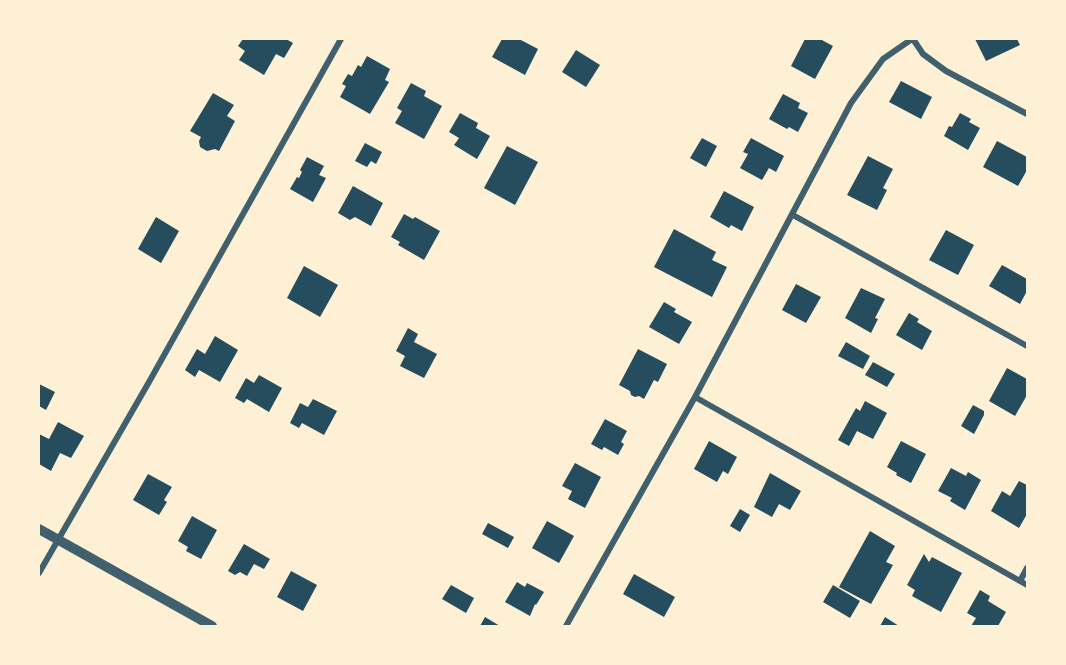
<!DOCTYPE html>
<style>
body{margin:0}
#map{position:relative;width:1066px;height:665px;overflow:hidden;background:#fdf0d5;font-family:Overpass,sans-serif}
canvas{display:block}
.frame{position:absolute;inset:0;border:40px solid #fdf0d5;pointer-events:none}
</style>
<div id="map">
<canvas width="1066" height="665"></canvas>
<div class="frame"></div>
</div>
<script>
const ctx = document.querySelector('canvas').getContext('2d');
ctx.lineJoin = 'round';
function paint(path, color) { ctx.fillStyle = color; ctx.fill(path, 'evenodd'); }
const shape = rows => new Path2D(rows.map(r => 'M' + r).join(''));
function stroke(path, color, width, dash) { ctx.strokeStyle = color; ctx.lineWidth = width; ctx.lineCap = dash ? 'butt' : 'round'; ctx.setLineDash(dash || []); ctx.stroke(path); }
paint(shape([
 [243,39,286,39,293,43,284,58,276,54,264,75,239,60,245,51,238,46],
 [502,39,519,39,538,49,525,75,492,57],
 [805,39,820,39,833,46,815,79,791,66],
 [975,39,1017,39,1020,45,986,61],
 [576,50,600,65,586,87,562,72],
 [367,56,390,69,385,80,389,82,370,114,340,97,346,86,342,84,348,74,352,76,358,65,361,67],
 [901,81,932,97,921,119,889,102],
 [411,83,426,91,424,96,442,106,424,139,395,123,402,111,397,108],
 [213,93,234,105,227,116,235,121,219,151,215,149,207,151,200,147,199,141,201,137,190,131],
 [783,94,800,103,798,108,808,113,798,132,789,127,787,129,769,119],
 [460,113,478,123,476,128,490,136,477,159,454,145,459,138,449,132],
 [960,113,971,119,969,122,980,128,968,150,944,136,949,126,952,127],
 [702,138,717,146,706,167,690,158],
 [751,138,784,156,776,172,769,168,762,180,740,168,748,154,743,152],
 [997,141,1027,157,1027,170,1018,186,983,167],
 [365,143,382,152,376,164,371,161,367,167,355,161],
 [507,146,538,162,515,205,484,188],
 [868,156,893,169,883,188,887,190,877,210,847,195],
 [307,157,324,166,319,175,326,178,313,202,290,189,297,177,299,178,302,172,300,170],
 [353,186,383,203,371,226,355,217,350,220,338,213],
 [724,191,754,207,742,231,731,225,729,228,710,217],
 [404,214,413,219,415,217,440,231,424,260,398,245,400,242,391,237],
 [156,217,179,231,161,263,138,249],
 [674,229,716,252,712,260,727,267,712,297,654,267],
 [946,230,974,245,958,275,929,260],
 [1002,265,1027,279,1027,291,1020,304,989,286],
 [304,266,338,285,320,317,287,298],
 [796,284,821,297,806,323,782,310],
 [861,288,885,299,875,318,878,319,871,333,845,318],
 [664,302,676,309,674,312,692,322,679,344,649,327],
 [909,313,919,319,917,322,932,331,922,350,896,335],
 [408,328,418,334,414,342,437,354,424,378,400,366,405,356,396,351],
 [215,336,238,350,220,382,199,370,195,377,185,370,197,349,205,354],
 [846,342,870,356,863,369,838,356],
 [638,349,667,364,658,382,654,380,644,399,639,396,635,397,631,395,630,391,619,385],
 [873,362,895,374,887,387,865,375],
 [1007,368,1027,379,1027,395,1015,416,989,401],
 [259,375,282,388,269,412,247,399,244,403,235,398,246,378,254,383],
 [39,384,55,392,46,410,39,406],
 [313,399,337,411,324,435,302,423,299,428,290,423,300,403,308,407],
 [865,401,887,413,873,439,857,431,849,446,838,440,856,408,860,411],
 [973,405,984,411,984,415,974,434,961,426],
 [605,419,627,431,621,442,624,444,618,455,604,447,602,450,591,444],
 [58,422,84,436,71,458,60,453,51,471,39,464,39,434,49,439],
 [709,441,737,457,728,474,723,471,717,482,694,469],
 [901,441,926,454,911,483,896,475,897,473,887,467],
 [575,463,601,477,585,508,568,499,572,491,562,486],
 [951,468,966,476,968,472,981,480,965,510,950,501,952,498,938,491],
 [770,473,801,491,790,510,779,504,772,517,754,507],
 [148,474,172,487,164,500,167,502,159,515,133,500],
 [1019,481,1027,485,1027,514,1019,528,991,511,1002,491,1010,496],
 [740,509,750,515,740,532,730,526],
 [192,516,217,530,201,559,186,551,188,547,178,541],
 [547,521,574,536,559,563,532,548],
 [488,523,514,537,508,548,482,534],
 [870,531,895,546,886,562,893,565,871,604,839,587],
 [244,544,270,559,264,569,254,564,247,576,240,572,235,575,228,571],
 [924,554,929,562,932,557,962,573,941,612,912,596,915,590,907,585],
 [291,571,317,585,303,611,277,597],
 [634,574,675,597,664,617,623,594],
 [517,582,525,587,527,583,544,592,536,605,535,604,530,616,505,602],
 [451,585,474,598,466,613,442,599],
 [833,585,860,601,850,618,823,602],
 [980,590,990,596,988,601,1006,612,998,626,971,626,976,618,967,613],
 [485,617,500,626,480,626],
 [885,617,899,626,880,626]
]), '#264d5e');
stroke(shape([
 [913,39,923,54,946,71,1027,114],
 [793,215,1027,346],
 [695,397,1027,585],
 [39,573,149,382,341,39],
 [1020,581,1027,568],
 [566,626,695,397,851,103,883,59,912,39]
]), '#3f606c', 6);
stroke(shape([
 [39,529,212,626]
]), '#3f606c', 10);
</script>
